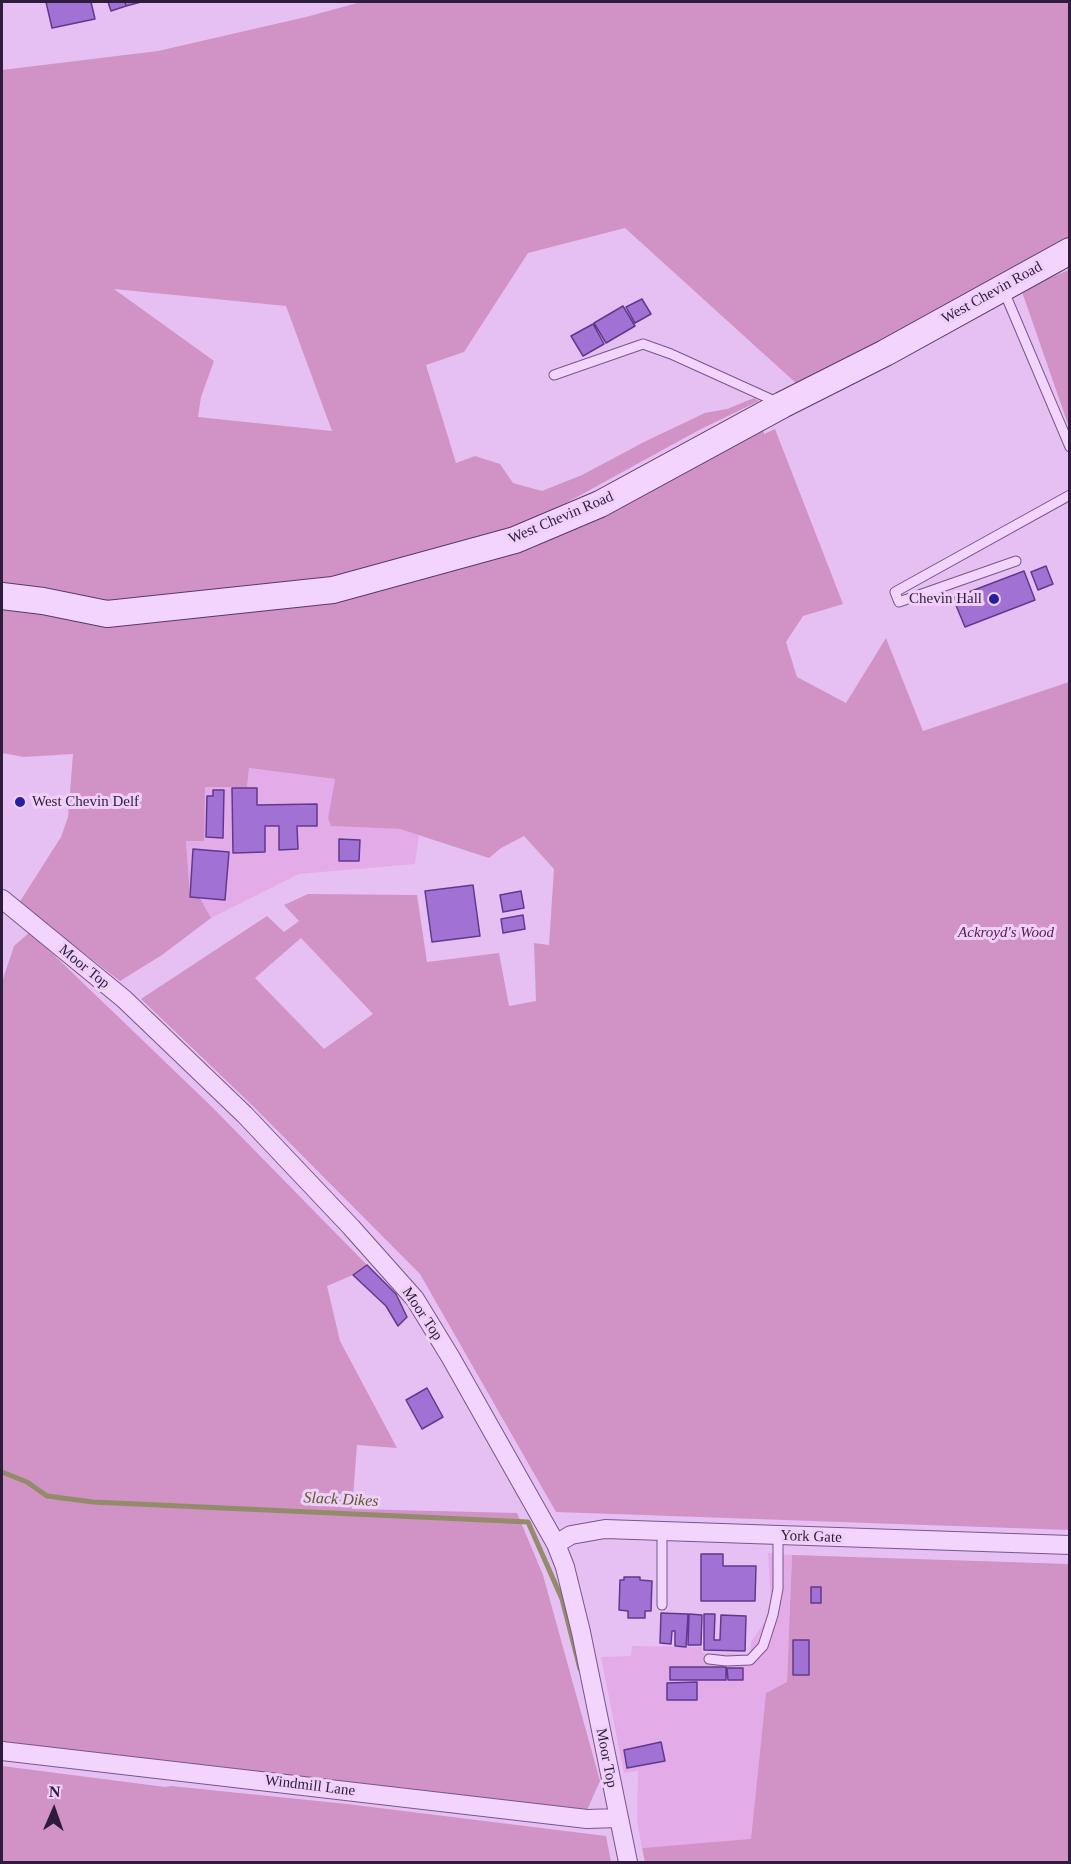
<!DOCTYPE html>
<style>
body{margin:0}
#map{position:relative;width:1071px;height:1864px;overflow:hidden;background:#e6c0f2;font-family:Georgia,serif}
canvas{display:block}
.frame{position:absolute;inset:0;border:3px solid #2d1c3b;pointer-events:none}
.north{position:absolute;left:24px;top:1780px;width:60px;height:60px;-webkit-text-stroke:4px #f0d0f9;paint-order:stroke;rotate:2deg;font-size:16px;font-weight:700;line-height:24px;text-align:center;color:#2d1c3b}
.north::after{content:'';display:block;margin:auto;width:21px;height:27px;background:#2d1c3b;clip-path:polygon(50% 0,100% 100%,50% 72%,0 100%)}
</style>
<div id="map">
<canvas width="1071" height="1864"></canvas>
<div class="frame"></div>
<div class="north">N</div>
</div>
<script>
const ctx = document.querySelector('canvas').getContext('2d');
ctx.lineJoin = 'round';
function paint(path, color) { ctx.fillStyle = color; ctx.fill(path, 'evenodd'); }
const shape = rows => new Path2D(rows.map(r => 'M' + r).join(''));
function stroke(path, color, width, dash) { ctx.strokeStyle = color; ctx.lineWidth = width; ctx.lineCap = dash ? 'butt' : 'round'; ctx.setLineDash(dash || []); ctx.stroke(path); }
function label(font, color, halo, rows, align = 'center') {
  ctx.font = font + ' Georgia,serif'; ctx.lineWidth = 6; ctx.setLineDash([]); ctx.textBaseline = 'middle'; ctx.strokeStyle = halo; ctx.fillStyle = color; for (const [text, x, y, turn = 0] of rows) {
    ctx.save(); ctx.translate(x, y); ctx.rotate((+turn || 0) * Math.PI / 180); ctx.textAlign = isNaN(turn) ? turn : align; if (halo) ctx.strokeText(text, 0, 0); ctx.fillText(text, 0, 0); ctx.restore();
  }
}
paint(shape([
 [249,768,335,779,328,818,332,826,400,829,419,835,415,864,299,874,211,918,200,898,190,896,186,841,204,840,204,787,247,787],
 [768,1553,792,1555,787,1682,766,1693,751,1840,642,1848,637,1821,638,1771,624,1773,601,1657,631,1656,632,1646,702,1647,702,1653,750,1654,751,1642,765,1621,771,1600]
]), '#e3ace9');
paint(shape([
 [361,2,1069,2,1069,244,884,341,797,384,625,228,528,253,464,352,426,365,456,463,475,456,500,464,513,483,542,491,582,475,646,441,705,413,727,409,754,398,759,401,699,430,546,514,480,539,369,574,108,603,2,587,2,70,158,51,306,17],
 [114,289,286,306,332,431,198,417,201,397,214,361],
 [1069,270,1069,427,1021,289],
 [763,424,764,434,775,429,843,604,803,616,786,642,797,677,846,703,886,638,923,731,1069,682,1069,1530,556,1512,420,1274,254,1107,141,999,267,916,284,932,299,921,284,905,308,894,417,895,427,962,499,953,509,1006,536,1001,534,943,549,945,554,869,524,836,501,848,489,858,400,829,331,826,328,818,335,779,249,768,247,787,205,787,204,841,186,841,190,896,200,898,211,918,162,955,120,981,19,903,61,837,68,817,73,754,24,757,2,753,2,609,29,610,424,577,533,548],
 [301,938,373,1014,324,1049,255,978],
 [30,932,212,1107,367,1265,353,1275,327,1286,340,1341,397,1448,357,1445,352,1509,517,1513,543,1575,600,1781,587,1810,2,1744,2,982,14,946],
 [792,1555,1069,1564,1069,1862,645,1862,642,1848,751,1839,766,1693,787,1682],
 [2,1766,165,1787,171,1786,347,1804,606,1836,611,1862,2,1862]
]), '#d192c6');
stroke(shape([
 [2,1472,27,1482,47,1496,93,1502,528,1522,562,1599,580,1669]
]), '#938b69', 5);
const building = shape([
 [46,2,91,2,95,19,52,28,46,2],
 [108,2,125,2,126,6,111,11,108,2],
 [125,2,141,2,126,6,125,2],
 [642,299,651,314,635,323,626,307,642,299],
 [623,306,635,326,606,343,594,323,623,306],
 [593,324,604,344,583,356,571,336,593,324],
 [1046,566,1053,584,1038,590,1031,572,1046,566],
 [1024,571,1035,600,965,627,953,598,1024,571],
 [232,788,257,788,257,805,317,804,317,826,297,826,298,849,279,850,279,826,265,826,265,852,233,853,232,788],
 [213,790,224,790,223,838,206,837,207,796,213,796,213,790],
 [339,839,360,840,359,861,339,861,339,839],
 [193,849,229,852,225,900,190,897,193,849],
 [473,885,480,936,432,942,425,891,473,885],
 [521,891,524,908,503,912,500,895,521,891],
 [523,915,525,929,503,933,501,919,523,915],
 [367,1265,396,1294,407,1317,398,1326,386,1306,353,1275,367,1265],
 [427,1388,443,1417,422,1429,406,1400,427,1388],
 [701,1554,723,1554,723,1566,756,1566,755,1601,701,1601,701,1554],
 [624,1577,640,1577,640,1580,652,1581,651,1611,645,1611,645,1618,628,1618,628,1611,619,1610,620,1580,624,1580,624,1577],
 [811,1587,821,1587,821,1603,811,1603,811,1587],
 [661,1613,688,1614,686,1647,675,1646,675,1631,672,1631,671,1644,660,1643,661,1613],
 [689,1614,702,1615,701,1645,688,1645,689,1614],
 [704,1614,715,1614,714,1640,720,1640,721,1615,746,1616,745,1651,704,1650,704,1614],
 [793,1640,809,1640,809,1675,793,1675,793,1640],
 [670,1667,726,1667,726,1680,670,1680,670,1667],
 [727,1668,743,1668,743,1680,728,1680,727,1668],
 [697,1682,697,1700,667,1700,667,1683,697,1682],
 [661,1742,665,1761,627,1768,624,1750,661,1742]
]);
paint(building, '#a172d4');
stroke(building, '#60398f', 1.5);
const lane = shape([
 [1003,289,1070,447],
 [554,375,643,344,671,354,777,402],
 [1016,561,899,602,895,592,1070,495],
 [662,1531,662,1605],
 [709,1659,726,1661,750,1660,763,1646,773,1615,778,1589,778,1536]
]);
const street = shape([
 [2,899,124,999,245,1115,351,1227,415,1299,451,1358,556,1544,565,1567,581,1632,628,1862],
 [556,1544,571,1535,605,1529,1070,1545],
 [2,1751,587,1819,618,1818]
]);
const secondary = shape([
 [2,596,43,601,107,614,333,590,515,540,600,504,782,405,885,353,1070,251]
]);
stroke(lane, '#77568d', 11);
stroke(street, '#77568d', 20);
stroke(secondary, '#57396f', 28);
stroke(lane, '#f3d4fc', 9);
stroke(street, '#f3d4fc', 18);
stroke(secondary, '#f3d4fc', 26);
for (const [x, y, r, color] of [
 [994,599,6,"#271fa2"],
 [20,802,6,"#271fa2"]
]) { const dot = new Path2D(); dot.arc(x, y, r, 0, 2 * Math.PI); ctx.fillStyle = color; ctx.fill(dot); stroke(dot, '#f0d0f9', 2); }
label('15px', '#2d1c3b', '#f0d0f9', [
 ["West Chevin Road",992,293,-29],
 ["West Chevin Road",561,518,-23],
 ["Moor Top",84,967,39],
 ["Moor Top",422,1314,56],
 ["York Gate",811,1537,2],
 ["Moor Top",606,1758,79],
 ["Windmill Lane",310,1786,7]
]);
label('15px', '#2d1c3b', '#f0d0f9', [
 ["Chevin Hall",982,599],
 ["West Chevin Delf",32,802,"left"]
], 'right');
label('italic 15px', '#5a2048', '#f0d0f9', [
 ["Ackroyd's Wood",1006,933]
]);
label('italic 16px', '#5d5c29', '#f0d0f9', [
 ["Slack Dikes",341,1500,3]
]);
</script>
